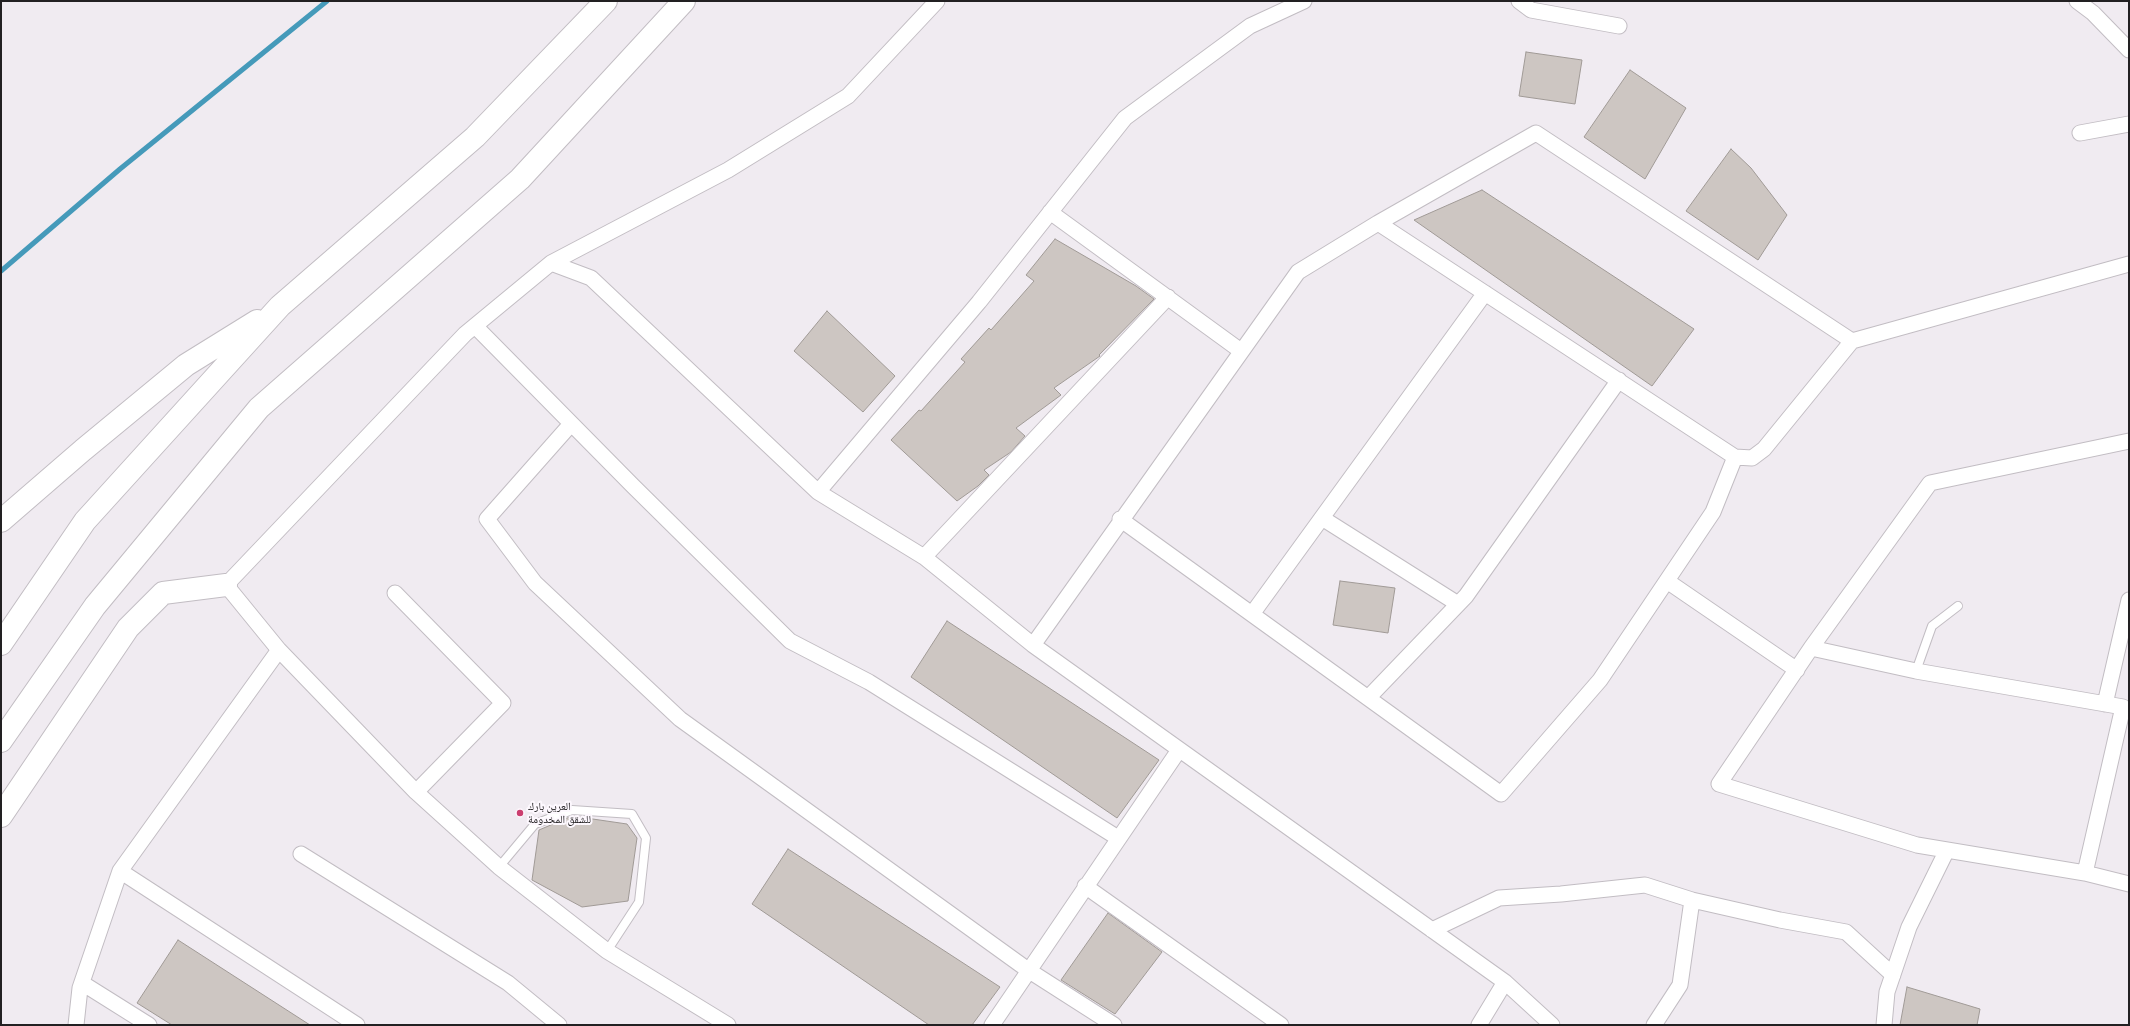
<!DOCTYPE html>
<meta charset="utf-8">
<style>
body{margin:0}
#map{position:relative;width:2130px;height:1026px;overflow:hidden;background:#f0ebf1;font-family:"PT Sans Narrow",sans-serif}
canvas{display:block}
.frame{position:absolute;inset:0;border:2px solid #222022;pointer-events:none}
</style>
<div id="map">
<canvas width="2130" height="1026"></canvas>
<div class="frame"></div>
</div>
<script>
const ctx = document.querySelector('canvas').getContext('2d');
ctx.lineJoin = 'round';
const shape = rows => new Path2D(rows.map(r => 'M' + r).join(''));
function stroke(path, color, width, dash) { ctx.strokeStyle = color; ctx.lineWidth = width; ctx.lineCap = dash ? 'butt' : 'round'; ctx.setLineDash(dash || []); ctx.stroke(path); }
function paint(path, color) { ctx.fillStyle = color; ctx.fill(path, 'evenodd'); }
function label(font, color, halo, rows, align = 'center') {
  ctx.font = font + ' "PT Sans Narrow","Noto Naskh Arabic",sans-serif'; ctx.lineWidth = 4; ctx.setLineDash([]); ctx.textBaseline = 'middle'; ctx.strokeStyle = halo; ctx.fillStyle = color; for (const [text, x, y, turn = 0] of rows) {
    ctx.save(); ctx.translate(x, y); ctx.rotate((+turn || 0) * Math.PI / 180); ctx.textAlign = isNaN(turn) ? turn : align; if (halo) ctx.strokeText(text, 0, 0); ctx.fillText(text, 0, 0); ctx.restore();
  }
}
stroke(shape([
 [1,271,120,169,327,1]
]), '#459aba', 5);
const building = shape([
 [1526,52,1582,60,1575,104,1519,96,1526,52],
 [1630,70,1686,108,1645,179,1584,137,1630,70],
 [1731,149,1751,168,1787,215,1758,260,1686,211,1731,149],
 [1482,190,1694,329,1652,386,1414,220,1482,190],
 [1055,239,1136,286,1154,299,1099,355,1100,356,1054,388,1061,395,1016,428,1025,436,1011,452,984,470,989,475,978,486,957,501,891,440,919,410,921,411,965,362,961,359,989,328,991,330,1034,281,1026,275,1055,239],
 [827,311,895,376,863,412,794,351,827,311],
 [1340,581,1395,588,1388,633,1333,625,1340,581],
 [947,621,1159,760,1117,818,911,677,947,621],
 [572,816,627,824,637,838,628,901,582,907,532,880,539,830,572,816],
 [788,849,1000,987,972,1025,929,1025,752,904,788,849],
 [1108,913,1162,952,1115,1014,1061,980,1108,913],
 [178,940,310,1025,172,1025,137,1003,178,940],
 [1907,987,1980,1009,1977,1025,1900,1025,1907,987]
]);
paint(building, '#cdc6c2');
stroke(building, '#a09a96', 1);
const lane = shape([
 [1916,671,1932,626,1958,606],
 [499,867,535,824,572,810,632,814,646,838,639,902,607,951]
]);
const street = shape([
 [1519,1,1531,10,1619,26],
 [2077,1,2093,13,2129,50],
 [2080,133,2129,124],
 [1050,212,1241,351],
 [1378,223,1735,457,1752,458,1764,449,1852,341],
 [551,263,591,278,818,492,924,557,1033,645,1505,982,1552,1025],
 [475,326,633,486,790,641,869,682,1118,838],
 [571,424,487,519,535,583,680,719,1028,970,1114,1025],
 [2129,441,1930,483,1811,648,1719,784,1917,845,2085,873,2129,884],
 [818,492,979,302,1125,118,1250,26,1304,1],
 [1322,518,1458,604],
 [1120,519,1501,794,1600,680,1713,512,1735,457],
 [924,557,1168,297],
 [1667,581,1797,670],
 [395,593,503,703,416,792],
 [1252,614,1485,293],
 [1033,645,1298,272,1378,223,1536,133,1852,341,2129,264],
 [1811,648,1916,671,2123,707,2085,873],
 [1368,698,1466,596,1619,380],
 [2105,704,2129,600],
 [301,854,508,983,559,1025],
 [120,871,357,1025],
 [1085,886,1281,1025],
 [1432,930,1499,898,1561,894,1645,885,1692,900,1780,920,1846,932,1893,975],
 [82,983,149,1025],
 [76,1025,80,988,120,871,279,650],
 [728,1025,607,951,499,867,416,792,279,650,226,585,465,334,551,263,728,170,848,96,937,1],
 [992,1025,1179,750],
 [1479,1025,1505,982],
 [1654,1025,1680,985,1692,900],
 [1884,1025,1887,992,1909,927,1947,850]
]);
const secondary = shape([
 [1,521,83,450,186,365,257,321],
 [1,644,85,521,280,306,475,137,606,1],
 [1,741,95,606,259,408,520,179,684,1],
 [1,816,128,628,163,593,226,585]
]);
stroke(lane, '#c2bdc3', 10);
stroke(street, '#c2bdc3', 17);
stroke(secondary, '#c2bdc3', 24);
stroke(lane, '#fff', 8);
stroke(street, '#fff', 15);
stroke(secondary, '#fff', 22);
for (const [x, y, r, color] of [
 [520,813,4,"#cb3e6f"]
]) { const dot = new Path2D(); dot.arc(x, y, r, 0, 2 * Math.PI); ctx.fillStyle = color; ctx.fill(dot); stroke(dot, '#fdf8fe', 1.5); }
label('11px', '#222022', '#fdf8fe', [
 ["العرين بارك",528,807],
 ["للشقق المخدومة",528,820]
], 'left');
</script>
